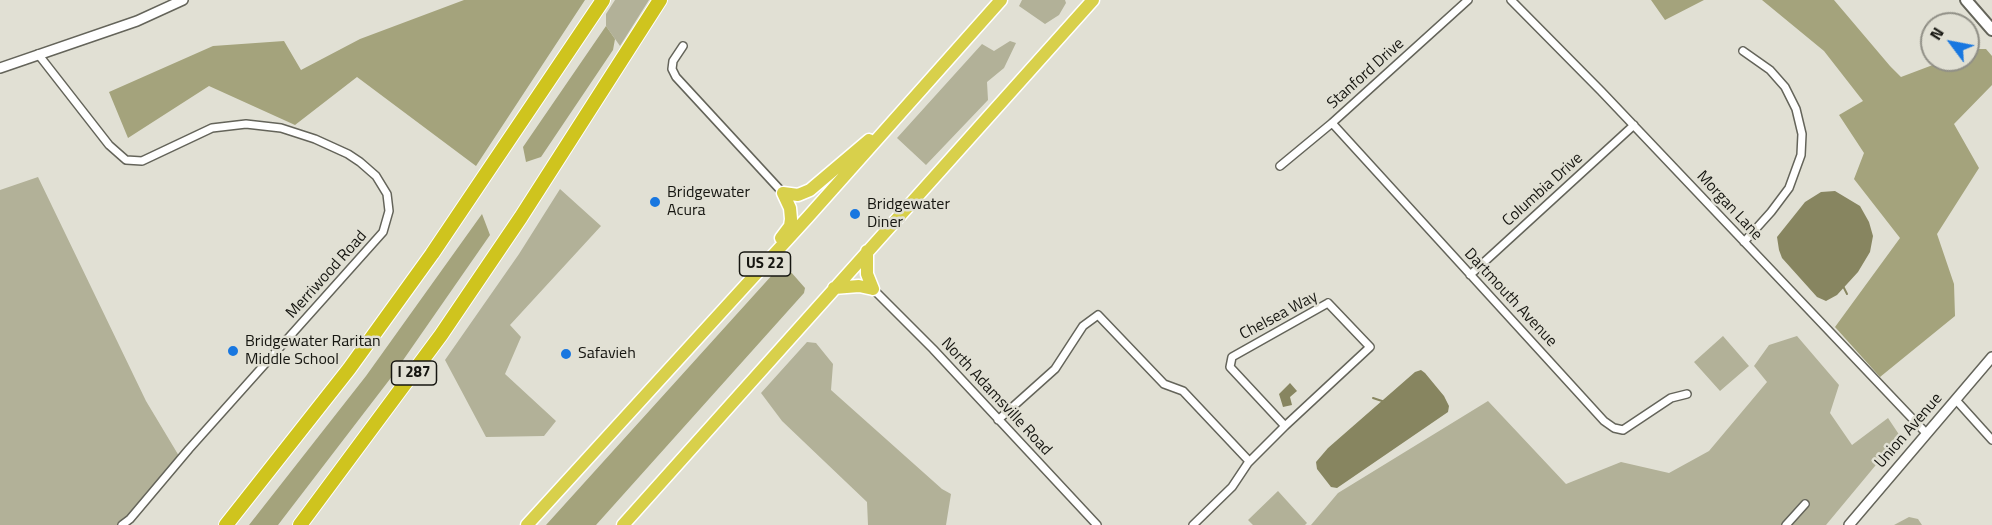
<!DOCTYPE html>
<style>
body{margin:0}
#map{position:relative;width:1992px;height:525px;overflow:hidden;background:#e1e0d4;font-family:"Titillium Web",sans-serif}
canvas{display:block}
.north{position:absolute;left:1920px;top:12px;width:60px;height:60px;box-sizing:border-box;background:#e1e0d4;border:2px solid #908f86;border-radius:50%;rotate:302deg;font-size:16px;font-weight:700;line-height:24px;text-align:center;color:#161611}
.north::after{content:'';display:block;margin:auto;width:21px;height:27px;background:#1877e0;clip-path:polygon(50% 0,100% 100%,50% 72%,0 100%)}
</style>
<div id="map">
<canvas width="1992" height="525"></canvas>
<div class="north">N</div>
</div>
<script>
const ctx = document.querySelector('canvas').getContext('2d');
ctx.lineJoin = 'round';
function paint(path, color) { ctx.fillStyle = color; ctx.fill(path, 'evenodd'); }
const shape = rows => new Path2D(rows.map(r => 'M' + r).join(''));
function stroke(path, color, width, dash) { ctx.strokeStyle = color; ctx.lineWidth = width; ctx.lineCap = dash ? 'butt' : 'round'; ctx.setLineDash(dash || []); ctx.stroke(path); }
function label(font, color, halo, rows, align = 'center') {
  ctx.font = font + ' "Titillium Web",sans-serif'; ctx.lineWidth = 5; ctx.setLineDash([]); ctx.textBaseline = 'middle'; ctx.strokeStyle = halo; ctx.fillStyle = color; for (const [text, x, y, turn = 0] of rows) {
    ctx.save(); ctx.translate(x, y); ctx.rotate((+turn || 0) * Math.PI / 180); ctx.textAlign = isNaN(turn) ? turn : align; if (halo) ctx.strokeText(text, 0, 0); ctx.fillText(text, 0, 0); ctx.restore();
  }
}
paint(shape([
 [615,0,649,0,620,46,606,26,606,14],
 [1022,0,1065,0,1066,3,1059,15,1045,24,1019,6],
 [1010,41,1016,43,1004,68,987,82,988,100,926,165,897,138,982,44,994,51],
 [38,177,146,401,182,461,124,525,0,525,0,190],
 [560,189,601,226,510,325,521,337,505,374,556,421,544,436,486,437,445,360,519,254],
 [1723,336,1749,366,1720,391,1694,362],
 [1797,336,1839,385,1830,413,1852,445,1888,418,1900,436,1826,525,1311,525,1338,493,1488,401,1566,484,1621,462,1669,473,1709,451,1767,382,1754,366,1769,345],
 [807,342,816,343,833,364,831,390,942,489,951,494,946,525,868,525,867,502,782,421,761,393],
 [1278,491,1307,523,1305,525,1253,525,1248,520],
 [1909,517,1918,519,1922,525,1894,525]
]), '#b2b198');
paint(shape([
 [464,0,585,0,476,166,357,77,295,125,209,86,128,138,109,92,213,46,284,41,301,70,360,39],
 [1651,0,1704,0,1665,20],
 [1762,0,1834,0,1890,66,1901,77,1946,60,1968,60,1968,52,1974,49,1986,49,1992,56,1992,85,1954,124,1979,168,1937,234,1954,284,1955,316,1880,377,1835,327,1900,238,1854,179,1864,153,1839,115,1863,101,1824,51],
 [606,26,615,39,613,50,541,157,526,162,523,147],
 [482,214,490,235,390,379,278,525,249,525,366,376],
 [783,263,805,288,804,293,596,525,546,525]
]), '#a4a37c');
paint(shape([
 [1835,191,1860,206,1869,222,1873,236,1870,252,1858,272,1837,295,1826,301,1817,297,1782,258,1779,250,1777,237,1805,202,1821,192],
 [1421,370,1425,373,1444,396,1449,406,1448,412,1337,488,1331,487,1317,469,1316,462,1328,448,1415,372],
 [1290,383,1297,391,1290,397,1292,405,1283,407,1279,394]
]), '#878560');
stroke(shape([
 [1843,286,1847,294],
 [1373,398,1385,402]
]), '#878560', 2);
const minor = shape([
 [1511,0,1601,91,1926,433],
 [683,46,673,61,672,69,676,77,783,193],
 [1743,51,1770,70,1785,87,1796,109,1802,134,1801,155,1789,188,1771,212,1744,242],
 [38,54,109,145,126,160,142,161,212,128,246,124,281,128,315,139,348,154,360,162,376,176,387,194,389,211,383,232,189,449,130,519,122,525],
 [1332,123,1604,421,1614,428,1623,430,1671,398,1687,394],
 [1280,166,1332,123,1468,0],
 [1470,275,1634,125],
 [873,289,933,349,1097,525],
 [1328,303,1370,347,1285,426,1230,367,1232,357,1328,303],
 [1956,400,1992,440],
 [998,420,1055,369,1083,326,1098,315,1164,384,1183,391,1249,461],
 [1193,525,1232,487,1248,463,1285,426],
 [1786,525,1805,504]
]);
const tertiary = shape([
 [0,68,137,21,183,0],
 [1849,525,1992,357]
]);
const secondary = shape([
 [1966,0,1992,30]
]);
const trunk = shape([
 [783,193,798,195,810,190,869,140],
 [781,238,790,226,791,219,790,208,783,193],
 [867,251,867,274,873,289],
 [834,288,859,286,873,289],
 [527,525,808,217,1001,0],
 [623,525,1093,0]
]);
const motorway = shape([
 [226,525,349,369,432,254,603,0],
 [300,525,441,335,521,217,660,0]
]);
stroke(minor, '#64645a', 10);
stroke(tertiary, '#64645a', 12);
stroke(secondary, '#64645a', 14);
stroke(trunk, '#fff', 15);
stroke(motorway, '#fff', 16);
stroke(minor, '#fff', 7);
stroke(tertiary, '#fff', 9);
stroke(secondary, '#fff', 10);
stroke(trunk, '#d8d04b', 12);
stroke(motorway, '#cfc41e', 14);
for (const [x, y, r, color] of [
 [655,202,6,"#1877e0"],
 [855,214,6,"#1877e0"],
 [233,351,6,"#1877e0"],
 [566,354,6,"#1877e0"]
]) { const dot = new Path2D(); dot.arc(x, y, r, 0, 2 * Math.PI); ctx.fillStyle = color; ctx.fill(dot); stroke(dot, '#e1e0d4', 2); }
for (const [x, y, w] of [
 [765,264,51],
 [414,373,45]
]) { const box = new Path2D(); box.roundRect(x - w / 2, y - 12, w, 24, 4.5); ctx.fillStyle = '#e1e0d4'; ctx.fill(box); stroke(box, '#161611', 1.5); }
label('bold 15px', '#161611', null, [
 ["US 22",765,264],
 ["I 287",414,373]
]);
label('16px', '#161611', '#e1e0d4', [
 ["Stanford Drive",1366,74,-42],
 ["Columbia Drive",1543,190,-42],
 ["Morgan Lane",1729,206,47],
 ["Merriwood Road",327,275,-48],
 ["Dartmouth Avenue",1510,298,47],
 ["Chelsea Way",1279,316,-28],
 ["North Adamsville Road",996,397,47],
 ["Union Avenue",1909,431,-49]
]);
label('16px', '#161611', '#e1e0d4', [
 ["Bridgewater",667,193],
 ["Acura",667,211],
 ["Bridgewater",867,205],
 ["Diner",867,223],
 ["Bridgewater Raritan",245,342],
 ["Middle School",245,360],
 ["Safavieh",578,354]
], 'left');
</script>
